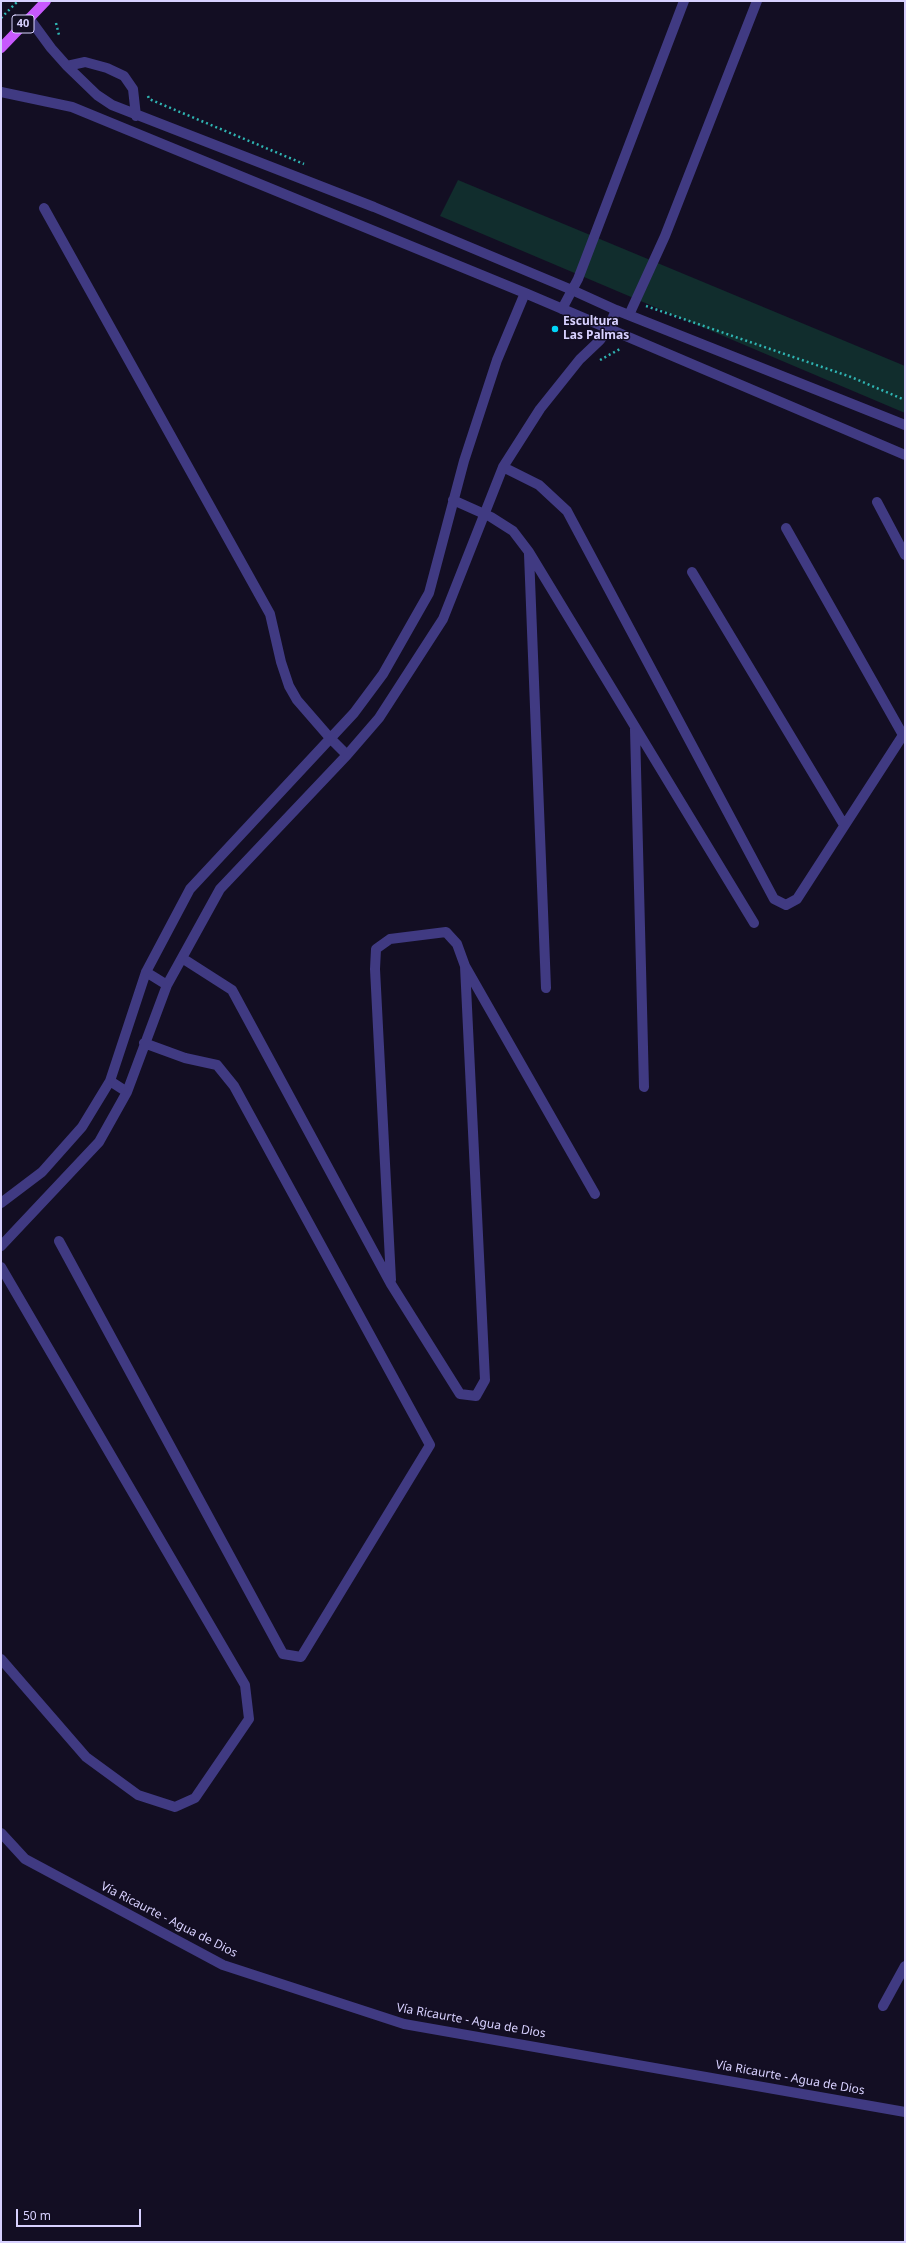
<!DOCTYPE html>
<meta charset="utf-8">
<style>
body{margin:0}
#map{position:relative;width:906px;height:2243px;overflow:hidden;background:#130e23;font-family:"Noto Sans",sans-serif}
canvas{display:block}
.frame{position:absolute;inset:0;border:2px solid #d8d1ff;pointer-events:none}
.scale{position:absolute;left:16px;top:2209px;width:125px;height:18px;box-sizing:border-box;border:2px solid #d8d1ff;border-top:0;padding-left:5px;font-size:12px;line-height:14px;white-space:nowrap;color:#d8d1ff;-webkit-text-stroke:3px #130e23;paint-order:stroke}
</style>
<div id="map">
<canvas width="906" height="2243"></canvas>
<div class="frame"></div>
<div class="scale">50 m</div>
</div>
<script>
const ctx = document.querySelector('canvas').getContext('2d');
ctx.lineJoin = 'round';
function paint(path, color) { ctx.fillStyle = color; ctx.fill(path, 'evenodd'); }
const shape = rows => new Path2D(rows.map(r => 'M' + r).join(''));
function stroke(path, color, width, dash) { ctx.strokeStyle = color; ctx.lineWidth = width; ctx.lineCap = dash ? 'butt' : 'round'; ctx.setLineDash(dash || []); ctx.stroke(path); }
function label(font, color, halo, rows, align = 'center') {
  ctx.font = font + ' "Noto Sans",sans-serif'; ctx.lineWidth = 3; ctx.setLineDash([]); ctx.textBaseline = 'middle'; ctx.strokeStyle = halo; ctx.fillStyle = color; for (const [text, x, y, turn = 0] of rows) {
    ctx.save(); ctx.translate(x, y); ctx.rotate((+turn || 0) * Math.PI / 180); ctx.textAlign = isNaN(turn) ? turn : align; if (halo) ctx.strokeText(text, 0, 0); ctx.fillText(text, 0, 0); ctx.restore();
  }
}
paint(shape([
 [458,180,905,366,905,413,440,216]
]), '#112d2d');
stroke(shape([
 [1,18,18,1],
 [56,23,59,35],
 [148,96,149,99,304,164],
 [646,306,851,377,905,400],
 [600,360,620,349]
]), '#2fb4b2', 2.5, [2, 3]);
stroke(shape([
 [29,18,51,48,67,66,97,95,112,105,374,207,572,290,616,310,905,425],
 [67,66,85,62,107,68,124,76,133,89,136,116],
 [1,92,72,107,525,293,905,455],
 [44,208,270,614,281,662,289,686,297,700,330,738,347,755],
 [562,309,578,279,684,1],
 [629,315,665,236,757,1],
 [503,467,539,485,567,511,774,899,786,905,797,899,905,732],
 [453,500,491,517,513,531,529,552,754,923],
 [877,502,905,555],
 [786,528,903,735],
 [529,554,546,988],
 [692,572,844,825],
 [635,729,644,1087],
 [182,958,232,990,391,1284,460,1394,476,1396,485,1380,465,966],
 [146,972,167,985],
 [110,1081,127,1092],
 [1,1203,42,1172,82,1127,110,1081,146,972,190,889,354,713,383,674,429,593,464,461,497,360,525,293],
 [59,1241,283,1654,301,1657,430,1445,234,1086,217,1065,185,1058,144,1043],
 [1,1246,99,1142,127,1092,167,985,220,889,347,755,379,718,443,619,503,467,540,409,580,359,600,340,608,329,616,310],
 [1,1267,245,1685,249,1719,195,1798,175,1807,138,1795,86,1757,1,1659],
 [391,1280,375,969,376,949,390,939,446,932,457,944,465,966,595,1194],
 [1,1833,25,1859,223,1965,404,2024,905,2112],
 [883,2006,905,1966]
]), '#403a82', 10);
stroke(shape([
 [1,48,46,1]
]), '#c859fd', 10);
for (const [x, y, r, color] of [
 [555,329,4,"#02d5f9"]
]) { const dot = new Path2D(); dot.arc(x, y, r, 0, 2 * Math.PI); ctx.fillStyle = color; ctx.fill(dot); stroke(dot, '#130e23', 1.5); }
for (const [x, y, w] of [
 [23,24,22]
]) { const box = new Path2D(); box.roundRect(x - w / 2, y - 9, w, 18, 3); ctx.fillStyle = '#130e23'; ctx.fill(box); stroke(box, '#d8d1ff', 1); }
label('bold 11px', '#d8d1ff', null, [
 ["40",23,24]
]);
label('bold 12px', '#d8d1ff', '#130e23', [
 ["Escultura",563,322],
 ["Las Palmas",563,336]
], 'left');
label('12px', '#d8d1ff', '#130e23', [
 ["Vía Ricaurte - Agua de Dios",169,1920,27],
 ["Vía Ricaurte - Agua de Dios",471,2021,10],
 ["Vía Ricaurte - Agua de Dios",790,2078,10]
]);
</script>
